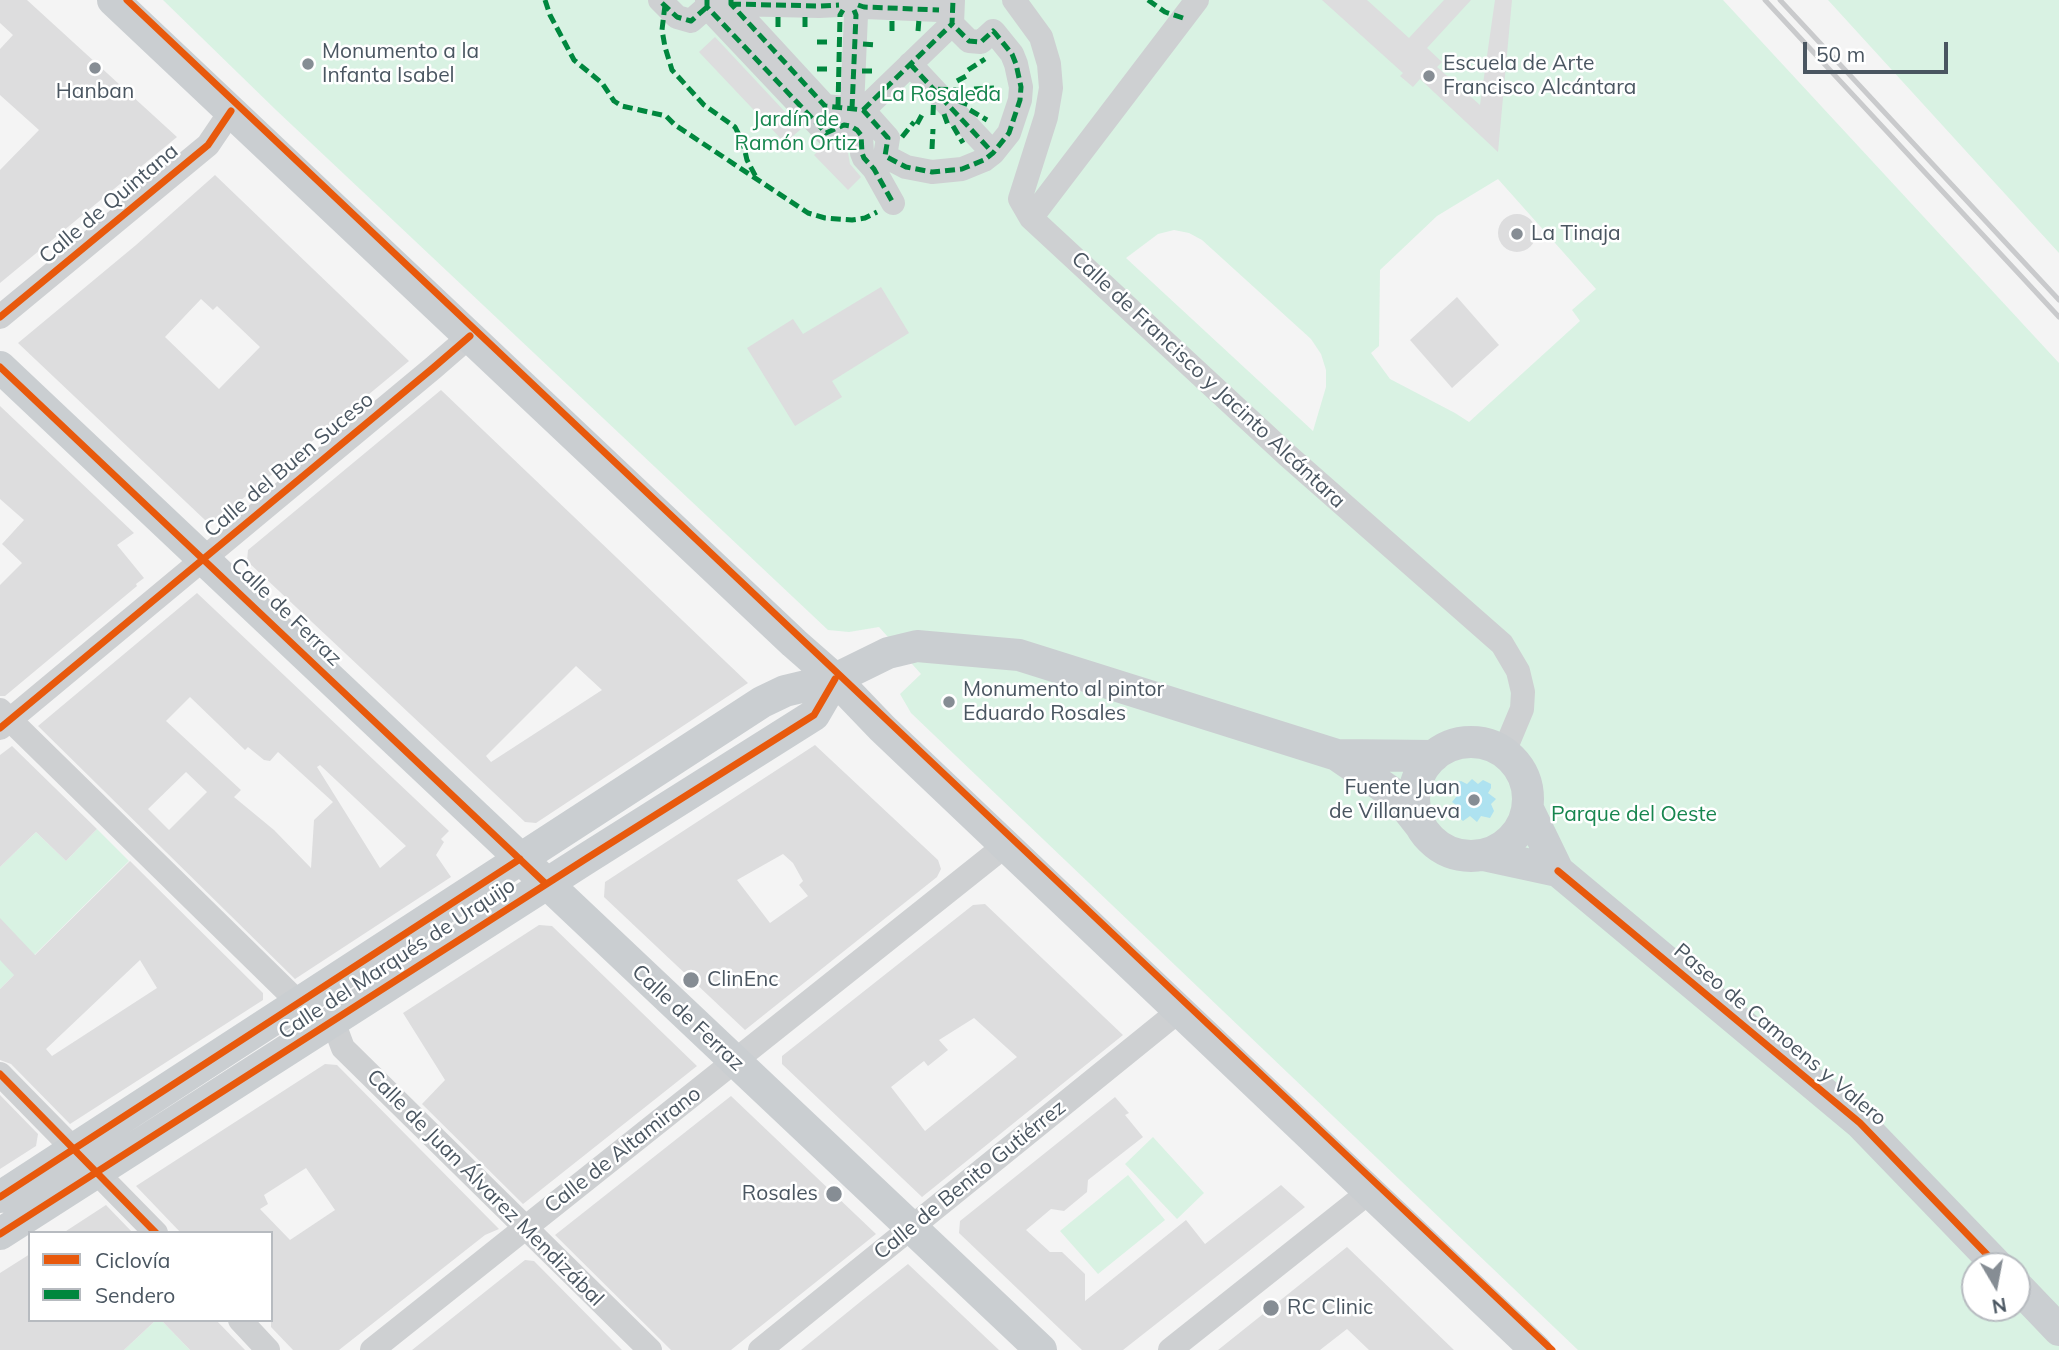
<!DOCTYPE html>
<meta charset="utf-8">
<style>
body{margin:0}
#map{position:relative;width:2059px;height:1350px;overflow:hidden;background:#f4f4f4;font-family:Mulish,sans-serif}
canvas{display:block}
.legend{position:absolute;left:28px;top:1231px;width:245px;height:91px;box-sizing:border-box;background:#fff;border:2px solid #b7bbc0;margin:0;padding:9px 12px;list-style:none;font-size:21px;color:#4a5661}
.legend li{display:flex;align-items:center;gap:14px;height:35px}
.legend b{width:35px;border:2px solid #b7bbc0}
.north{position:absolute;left:1961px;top:1252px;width:70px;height:70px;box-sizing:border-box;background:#fff;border:2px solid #b7bbc0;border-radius:50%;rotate:170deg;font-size:19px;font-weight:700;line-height:28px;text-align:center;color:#4a5661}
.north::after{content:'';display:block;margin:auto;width:24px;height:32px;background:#868d94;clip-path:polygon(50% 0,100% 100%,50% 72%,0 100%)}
.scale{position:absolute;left:1803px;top:42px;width:145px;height:32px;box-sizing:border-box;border:4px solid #4a5661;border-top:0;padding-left:9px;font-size:21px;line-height:24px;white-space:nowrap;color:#4a5661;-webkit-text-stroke:5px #fff;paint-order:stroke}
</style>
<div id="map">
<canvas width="2059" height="1350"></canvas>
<ul class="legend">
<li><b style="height:9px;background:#e8590c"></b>Ciclovía</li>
<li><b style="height:9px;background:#00873e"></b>Sendero</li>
</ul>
<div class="north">N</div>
<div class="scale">50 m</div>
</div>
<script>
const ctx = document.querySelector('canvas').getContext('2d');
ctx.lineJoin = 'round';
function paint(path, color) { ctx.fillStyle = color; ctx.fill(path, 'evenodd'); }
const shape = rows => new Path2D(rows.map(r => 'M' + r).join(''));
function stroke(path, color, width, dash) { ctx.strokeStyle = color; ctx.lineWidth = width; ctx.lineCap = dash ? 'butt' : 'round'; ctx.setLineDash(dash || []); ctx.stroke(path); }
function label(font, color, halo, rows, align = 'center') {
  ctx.font = font + ' Mulish,sans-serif'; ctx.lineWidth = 5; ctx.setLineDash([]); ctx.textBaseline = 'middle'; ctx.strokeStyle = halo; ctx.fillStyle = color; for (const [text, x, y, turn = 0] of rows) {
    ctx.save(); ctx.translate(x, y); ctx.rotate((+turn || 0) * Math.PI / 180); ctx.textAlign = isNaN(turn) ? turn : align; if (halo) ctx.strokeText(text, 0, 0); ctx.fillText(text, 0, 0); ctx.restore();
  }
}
paint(shape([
 [163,0,1723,0,2059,363,2059,1350,1578,1350,911,713,900,694,921,674,879,627,849,632,828,630,276,110],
 [1498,179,1596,289,1572,310,1580,321,1469,422,1455,413,1390,379,1371,353,1379,346,1380,270,1437,216],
 [1174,230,1189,233,1202,240,1311,339,1321,354,1326,370,1326,387,1313,431,1126,258,1158,234],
 [1975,1266,2017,1266,2017,1308,1975,1308],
 [1828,0,2059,0,2059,253],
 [97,829,129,861,0,989,0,867,36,832,66,861],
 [1153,1137,1204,1193,1177,1219,1125,1164],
 [1128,1175,1165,1220,1098,1274,1060,1231],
 [156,1320,161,1320,190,1350,124,1350]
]), '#d9f2e3');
paint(shape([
 [1472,779,1478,784,1483,780,1491,784,1491,788,1488,793,1496,799,1491,804,1494,811,1490,818,1481,816,1477,822,1470,816,1463,821,1457,816,1456,813,1459,807,1452,802,1457,796,1453,791,1453,787,1457,782,1461,781,1467,784]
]), '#aee2f0');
paint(shape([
 [0,0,27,0,177,137,0,283,0,170,39,130,0,95,0,49,13,35,0,23],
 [1322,0,1367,0,1409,38,1444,0,1471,0,1427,48,1442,62,1437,67,1480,105,1495,0,1512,0,1498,152,1420,79,1413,87,1400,76,1403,73],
 [715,37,801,129,785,143,699,52],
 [842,142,847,147,850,164,861,177,848,190,814,155,822,147,831,147],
 [215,175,409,361,217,520,205,520,18,343,136,245],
 [201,299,213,310,217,306,260,347,219,389,165,337],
 '1498 233a19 19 0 1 1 38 0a19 19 0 1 1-38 0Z',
 [881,287,909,333,832,381,842,397,795,426,747,348,793,319,803,334],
 [1457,297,1499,345,1452,388,1410,340],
 [441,390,748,683,536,823,525,822,247,561,248,550],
 [576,666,602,690,491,762,486,756],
 [0,406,134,533,117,545,144,578,136,584,137,586,5,696,0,696,0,585,22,563,2,544,24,520,0,499],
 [197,593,449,831,441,839,444,842,436,855,451,877,295,979,38,726],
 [190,697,245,750,248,747,264,760,270,761,278,752,333,802,314,820,311,868,274,830,234,797,241,790,166,721],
 [320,765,406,846,380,868,317,767],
 [186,772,207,792,169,830,148,809],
 [815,745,938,860,941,869,937,877,745,1030,604,897,605,882],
 [783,854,793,863,803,881,799,885,808,896,770,923,737,880],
 [12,746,97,829,66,861,36,832,0,867,0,755],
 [130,861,263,993,263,1000,70,1124,11,1064,0,1060,0,989,14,975,0,960,0,918,35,955],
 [140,960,157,988,52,1056,46,1049],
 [985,904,1123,1035,922,1197,782,1064,782,1056,973,905],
 [974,1018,1017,1057,925,1131,891,1087,924,1061,928,1066,948,1050,939,1040],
 [539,925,552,926,697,1066,523,1204,422,1104,445,1080,403,1013],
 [325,1064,337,1065,499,1229,485,1235,339,1350,293,1350,271,1327,271,1233,181,1233,136,1186],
 [306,1168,335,1210,290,1240,260,1209,268,1204,264,1195],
 [0,1095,38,1134,36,1146,0,1169],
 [731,1096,876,1234,731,1350,671,1350,555,1235],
 [1115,1097,1129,1113,1125,1115,1143,1137,1088,1180,1087,1192,1064,1211,1051,1209,1026,1230,1050,1252,1062,1252,1085,1274,1085,1301,1186,1220,1205,1244,1281,1185,1305,1207,1123,1350,1082,1350,959,1233,960,1221],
 [106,1205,133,1233,63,1233],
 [1347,1247,1454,1350,1369,1350,1347,1329,1320,1350,1218,1350],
 [30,1254,30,1320,156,1320,124,1350,0,1350,0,1273],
 [525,1260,534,1261,622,1350,412,1350],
 [908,1264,999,1350,801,1350,865,1298],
 [161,1320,216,1320,245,1350,190,1350]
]), '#ddddde');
stroke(shape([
 [660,0,677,17,691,21,707,7],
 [707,0,707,7,826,133,844,125,850,126,857,130,861,135,862,153,864,158,874,169,893,203],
 [731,0,731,4,825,106,863,110,888,138,885,156,906,167,932,172,962,169,984,160,993,153,1009,133,1020,100,1021,87,1016,64,1012,54,995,33,993,31,981,42,969,41,952,24],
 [1014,0,1041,37,1049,64,1051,88,1046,117,1020,199,1031,218,1287,455,1502,644,1518,671,1523,692,1522,709,1504,752],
 [731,4,819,6,839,5],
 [858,5,864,7,939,10],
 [910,64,993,153],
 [852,109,856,15,854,10],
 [863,110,952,24,953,0],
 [1031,218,1197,0],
 [0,317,208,145,231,111],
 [0,710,298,1002],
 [0,728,433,368,470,336],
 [336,1018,337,1032,343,1048,650,1350],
 [0,1074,156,1233],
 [240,1320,268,1350],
 [372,1350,1006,845],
 [760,1350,1180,1010],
 [1170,1350,1369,1192]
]), '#ced0d2', 24);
stroke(shape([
 [113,0,794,643,835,679,882,728,1536,1350],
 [0,367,1041,1350],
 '1414 799a57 57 0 1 1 114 0a57 57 0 1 1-114 0Z',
 [1337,755,1398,797,1420,825],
 [1528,809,1558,871,1860,1123,1998,1266],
 [1484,855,1558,871],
 [0,1197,762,702,785,691,835,679,888,653,917,646,1019,655,1337,755,1434,756],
 [0,1234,584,860,814,715,835,679],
 [2017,1286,2059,1330]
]), '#caced1', 32);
stroke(shape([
 [1765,0,2059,317],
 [1780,0,2059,300]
]), '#c9cacc', 5);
stroke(shape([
 [545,0,550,15,574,60,602,83,614,101,622,106,666,116,675,125,808,213,825,218,852,220,865,218,877,212],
 [707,0,707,7,826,133,844,125,850,126,857,130,861,135,862,153,864,158,874,169,893,203],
 [731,0,731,4,825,106,863,110,888,138,885,156,906,167,932,172,962,169,984,160,993,153,1009,133,1020,100,1021,87,1016,64,1012,54,995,33,993,31,981,42,969,41,952,24],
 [1148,0,1165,12,1183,18],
 [662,3,677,17,691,21,707,7],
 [731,4,819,6,839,5],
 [665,5,662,30,665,47,672,70,704,105,735,127,743,143,747,160,756,177],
 [858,5,864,7,939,10],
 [778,27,778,15],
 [805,27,805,15],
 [892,31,892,18],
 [918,31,919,19],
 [817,42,832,42],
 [863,44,877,45],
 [910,64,993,153],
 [817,69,831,69],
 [968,70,985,59],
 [862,71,875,71],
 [957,81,970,74],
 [974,89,994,88],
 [958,101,972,106],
 [838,107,840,15,843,10],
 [852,109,856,15,854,10],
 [863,110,952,24,953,0],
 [970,110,987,120],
 [944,114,949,128],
 [933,115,934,89,959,90],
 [917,124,924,111],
 [953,126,963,143],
 [902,137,914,122],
 [932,149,933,129]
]), '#00873e', 5, [10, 5]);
stroke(shape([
 [127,0,1552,1350],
 [0,317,208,145,231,111],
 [0,367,546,884],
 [0,728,433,368,470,336],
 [1558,871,1860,1123,1998,1266],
 [0,1074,156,1233],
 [0,1197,520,859],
 [0,1234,584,860,814,715,835,679]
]), '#e8590c', 7);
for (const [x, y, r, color] of [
 [308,64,7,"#868d94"],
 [95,68,7,"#868d94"],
 [1429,76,7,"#868d94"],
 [1517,234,7,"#868d94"],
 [949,702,7,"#868d94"],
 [1474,800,7,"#868d94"],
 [691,980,9,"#868d94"],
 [834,1194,9,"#868d94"],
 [1271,1308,9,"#868d94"]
]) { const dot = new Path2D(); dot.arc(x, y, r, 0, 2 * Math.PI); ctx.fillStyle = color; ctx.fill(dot); stroke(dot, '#fff', 2.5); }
label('21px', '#4a5661', '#fff', [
 ["Monumento a la",322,52],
 ["Infanta Isabel",322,76],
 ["Escuela de Arte",1443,64],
 ["Francisco Alcántara",1443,88],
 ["Hanban",95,92,"center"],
 ["La Tinaja",1531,234],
 ["Monumento al pintor",963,690],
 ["Eduardo Rosales",963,714],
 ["Fuente Juan",1460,788,"right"],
 ["de Villanueva",1460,812,"right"],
 ["ClinEnc",707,980],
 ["Rosales",818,1194,"right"],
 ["RC Clinic",1287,1308]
], 'left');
label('21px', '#17864f', '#fff', [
 ["La Rosaleda",941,95],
 ["Jardín de",796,120],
 ["Ramón Ortiz",796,144],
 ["Parque del Oeste",1634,815]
]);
label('21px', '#4a5661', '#fff', [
 ["Calle de Quintana",109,204,-40],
 ["Calle de Francisco y Jacinto Alcántara",1208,380,43],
 ["Calle del Buen Suceso",289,465,-40],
 ["Calle de Ferraz",286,612,44],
 ["Calle del Marqués de Urquijo",397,959,-33],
 ["Calle de Ferraz",688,1018,43],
 ["Paseo de Camoens y Valero",1780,1035,40],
 ["Calle de Altamirano",623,1150,-38],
 ["Calle de Benito Gutiérrez",970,1180,-39],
 ["Calle de Juan Álvarez Mendizábal",485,1188,45]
]);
</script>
